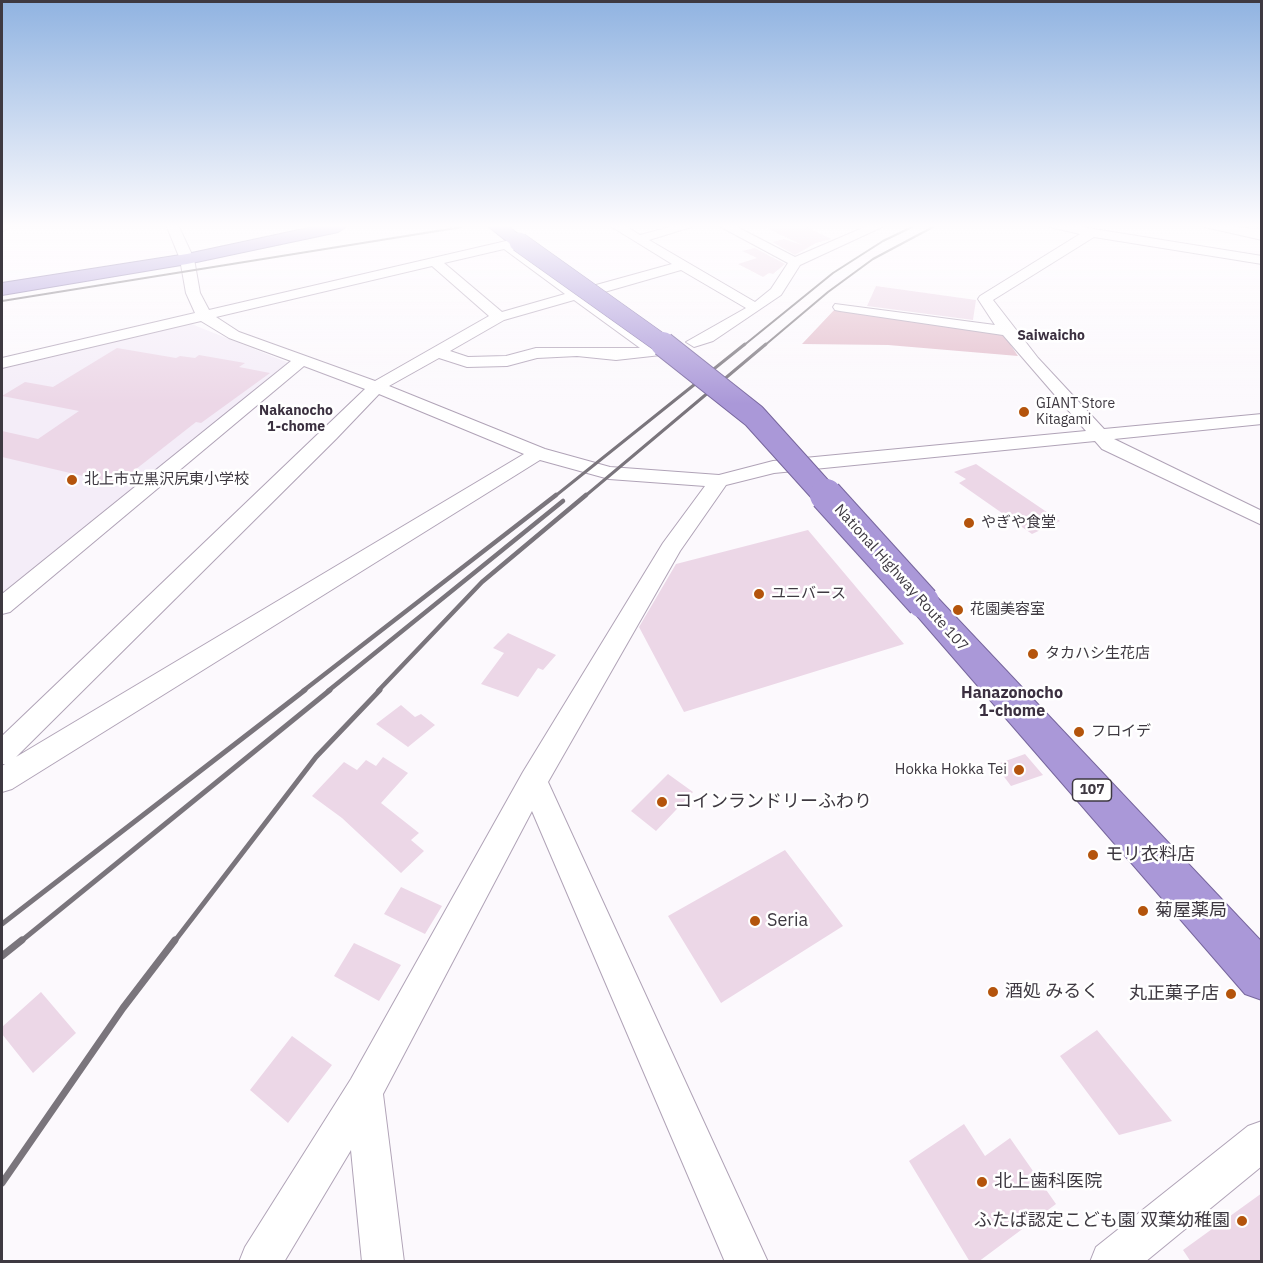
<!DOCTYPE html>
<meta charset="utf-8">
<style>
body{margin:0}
#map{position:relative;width:1263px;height:1263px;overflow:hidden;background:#fcf9fd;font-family:"IBM Plex Sans",sans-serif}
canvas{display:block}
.frame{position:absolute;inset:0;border:3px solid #3e3941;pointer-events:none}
</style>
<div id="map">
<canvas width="1263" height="1263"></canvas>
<div class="frame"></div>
</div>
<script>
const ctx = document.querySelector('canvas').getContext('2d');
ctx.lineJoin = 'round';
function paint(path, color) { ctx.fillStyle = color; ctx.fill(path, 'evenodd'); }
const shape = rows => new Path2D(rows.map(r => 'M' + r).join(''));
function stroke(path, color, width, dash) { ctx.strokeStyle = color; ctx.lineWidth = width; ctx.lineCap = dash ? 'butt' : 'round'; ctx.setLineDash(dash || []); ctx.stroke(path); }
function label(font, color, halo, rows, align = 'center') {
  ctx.font = font + ' "IBM Plex Sans","Noto Sans JP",sans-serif'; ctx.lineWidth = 5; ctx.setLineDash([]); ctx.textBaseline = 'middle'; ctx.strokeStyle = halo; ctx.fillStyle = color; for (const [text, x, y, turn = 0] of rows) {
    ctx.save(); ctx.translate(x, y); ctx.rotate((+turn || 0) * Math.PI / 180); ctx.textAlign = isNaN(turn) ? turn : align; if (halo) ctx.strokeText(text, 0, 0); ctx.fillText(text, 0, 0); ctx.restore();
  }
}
paint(shape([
 [189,323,289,363,2,593,2,367]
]), '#f4edf8');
paint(shape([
 [836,308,1002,332,1018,356,888,345,802,344]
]), '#e3becc');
paint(shape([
 [765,227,807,227,831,239,816,243,795,255,772,242,784,239,802,245],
 [755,248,785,264,773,274,769,273,763,277,738,264,757,258,742,251],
 [876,286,976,300,973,320,867,306],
 [117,348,176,358,180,356,195,358,199,355,245,363,239,367,270,373,201,423,196,422,117,484,2,457,2,431,38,439,79,411,2,396,25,382,53,387],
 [976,464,1060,521,1032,534,959,483,966,479,954,472],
 [808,530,904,644,684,712,639,627,676,564],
 [508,633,556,655,543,670,538,668,518,697,481,684,504,653,493,648],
 [401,705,415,717,421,714,435,725,408,747,376,724],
 [1025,754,1043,775,1011,786,999,770,1004,768,1000,763],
 [383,757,408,773,381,803,419,833,411,840,424,851,401,873,342,818,312,796,344,762,357,770,366,760,376,766],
 [668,774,693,792,656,831,631,811],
 [785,850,843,926,721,1003,668,916],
 [401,887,442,906,425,934,384,914],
 [354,943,401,965,379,1001,334,976],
 [41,992,76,1033,33,1073,2,1034,2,1027],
 [1097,1030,1172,1121,1119,1135,1060,1056],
 [292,1036,332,1065,288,1123,250,1090],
 [964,1124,985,1156,1010,1138,1056,1204,978,1262,970,1262,909,1161],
 [1262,1193,1262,1262,1191,1262,1183,1250]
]), '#ecd7e7');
const minor = shape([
 [2,227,9,227,2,232,2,227],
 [167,227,179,227,194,259,200,293,209,310,519,238,525,242,516,246,578,290,672,264,612,227,627,227,640,235,670,227,691,227,649,240,755,302,771,289,788,263,721,227,737,227,795,257,865,227,882,227,800,265,781,295,713,341,694,347,686,342,746,308,681,270,587,297,661,349,663,352,661,355,616,360,577,356,537,358,507,366,467,367,439,358,389,386,545,449,610,467,719,475,773,461,1086,431,1003,335,840,311,835,310,833,307,835,304,995,325,978,299,980,296,1080,234,1050,227,1081,227,1262,256,1262,264,1094,237,993,300,1038,358,1104,429,1262,414,1262,424,1114,439,1262,511,1262,525,1102,449,1095,441,774,473,726,485,680,551,548,782,768,1262,725,1262,532,811,383,1094,404,1262,362,1262,351,1150,284,1262,239,1262,245,1247,351,1079,523,772,663,543,705,486,609,479,540,460,12,789,2,792,2,766,5,764,2,764,2,736,365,389,304,366,10,612,2,614,2,594,291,361,229,338,201,321,2,368,2,358,195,313,186,293,180,259,167,227],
 [504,249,565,294,502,312,444,263,504,249],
 [432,266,489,316,375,381,239,332,216,317,432,266],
 [574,300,640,348,536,348,506,356,468,357,450,351,504,320,574,300],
 [379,394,524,454,16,757,336,439,379,394],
 [1205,227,1234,227,1262,232,1262,240,1205,227],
 [1262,1121,1262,1166,1145,1262,1090,1262,1096,1247,1248,1126,1262,1121]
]);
const tertiary = shape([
 [1227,227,1262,229,1262,238,1229,230,1227,227]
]);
const trunk = shape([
 [313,227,346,227,338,232,187,264,2,295,2,283,187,254,313,227],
 [489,227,509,227,528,242,525,246,513,246,489,227],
 [923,591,934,594,1262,942,1262,1000,1245,994,912,610,907,602,912,594,923,591]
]);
stroke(minor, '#b0a3b7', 2);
stroke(tertiary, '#b0a3b7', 2);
stroke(trunk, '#77669d', 2);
paint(minor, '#fff');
paint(tertiary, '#fff');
paint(trunk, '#aa98d8');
stroke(shape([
 [2,301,462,227],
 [743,346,833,273,883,241,912,227],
 [764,346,828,292,873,259,933,227]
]), '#7a757c', 2);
stroke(shape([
 [554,497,745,344],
 [584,497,766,344]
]), '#7a757c', 3);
stroke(shape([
 [303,691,556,495],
 [328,691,563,501],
 [378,691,482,582,586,495]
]), '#7a757c', 4.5);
stroke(shape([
 [2,924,305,690],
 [20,942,330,690],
 [174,942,316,757,380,690]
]), '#7a757c', 5);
stroke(shape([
 [2,956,22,940],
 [2,1183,123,1008,175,940]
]), '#7a757c', 7);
const trunkBridgeFar2 = shape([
 [519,242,665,346]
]);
const trunkBridgeFar1 = shape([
 [663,344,754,416,827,497]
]);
const trunkBridge = shape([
 [826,495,923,602]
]);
stroke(trunkBridgeFar2, '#77669d', 20, []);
stroke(trunkBridgeFar1, '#77669d', 26, []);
stroke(trunkBridge, '#77669d', 34, []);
stroke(trunkBridgeFar2, '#aa98d8', 19);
stroke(trunkBridgeFar1, '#aa98d8', 24);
stroke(trunkBridge, '#aa98d8', 32);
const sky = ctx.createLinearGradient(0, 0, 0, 404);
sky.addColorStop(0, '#90b3e1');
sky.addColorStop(0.56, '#fefcfe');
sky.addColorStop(1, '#fefcfe00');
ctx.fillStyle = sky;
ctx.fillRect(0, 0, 1263, 404);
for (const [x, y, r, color] of [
 [1024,412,6,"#b4540c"],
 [72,480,6,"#b4540c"],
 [969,523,6,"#b4540c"],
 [759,594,6,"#b4540c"],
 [958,610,6,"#b4540c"],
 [1033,654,6,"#b4540c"],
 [1079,732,6,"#b4540c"],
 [1019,770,6,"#b4540c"],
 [662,802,6,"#b4540c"],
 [1093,855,6,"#b4540c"],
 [1143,911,6,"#b4540c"],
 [755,921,6,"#b4540c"],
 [993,992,6,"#b4540c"],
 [1231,994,6,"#b4540c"],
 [982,1182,6,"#b4540c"],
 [1242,1221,6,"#b4540c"]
]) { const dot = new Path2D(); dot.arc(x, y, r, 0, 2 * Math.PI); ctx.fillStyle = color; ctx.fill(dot); stroke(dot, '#fff', 2); }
label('bold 14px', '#3b3040', '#fff', [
 ["Saiwaicho",1051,336],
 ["Nakanocho",296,411],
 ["1-chome",296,427]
]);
label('14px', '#3e3941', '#fff', [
 ["GIANT Store",1036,404],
 ["Kitagami",1036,420]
], 'left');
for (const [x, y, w] of [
 [1092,790,39]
]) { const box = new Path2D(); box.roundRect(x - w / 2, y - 11, w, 22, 4.5); ctx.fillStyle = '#fff'; ctx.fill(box); stroke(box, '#3e3941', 1.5); }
label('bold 14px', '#3e3941', null, [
 ["107",1092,790]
]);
label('15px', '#3e3941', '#fff', [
 ["北上市立黒沢尻東小学校",84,480],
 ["やぎや食堂",981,523],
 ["ユニバース",771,594],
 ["花園美容室",970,610],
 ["タカハシ生花店",1045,654],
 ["フロイデ",1091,732],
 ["Hokka Hokka Tei",1007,770,"right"]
], 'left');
label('15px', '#3e3941', '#fff', [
 ["National Highway Route 107",901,578,48]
]);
label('bold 16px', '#3b3040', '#fff', [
 ["Hanazonocho",1012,693],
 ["1-chome",1012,711]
]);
label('18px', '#3e3941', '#fff', [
 ["コインランドリーふわり",674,802],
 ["モリ衣料店",1105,855],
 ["菊屋薬局",1155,911],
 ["Seria",767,921],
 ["酒処 みるく",1005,992],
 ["丸正菓子店",1219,994,"right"],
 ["北上歯科医院",994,1182],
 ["ふたば認定こども園 双葉幼稚園",1230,1221,"right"]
], 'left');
</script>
